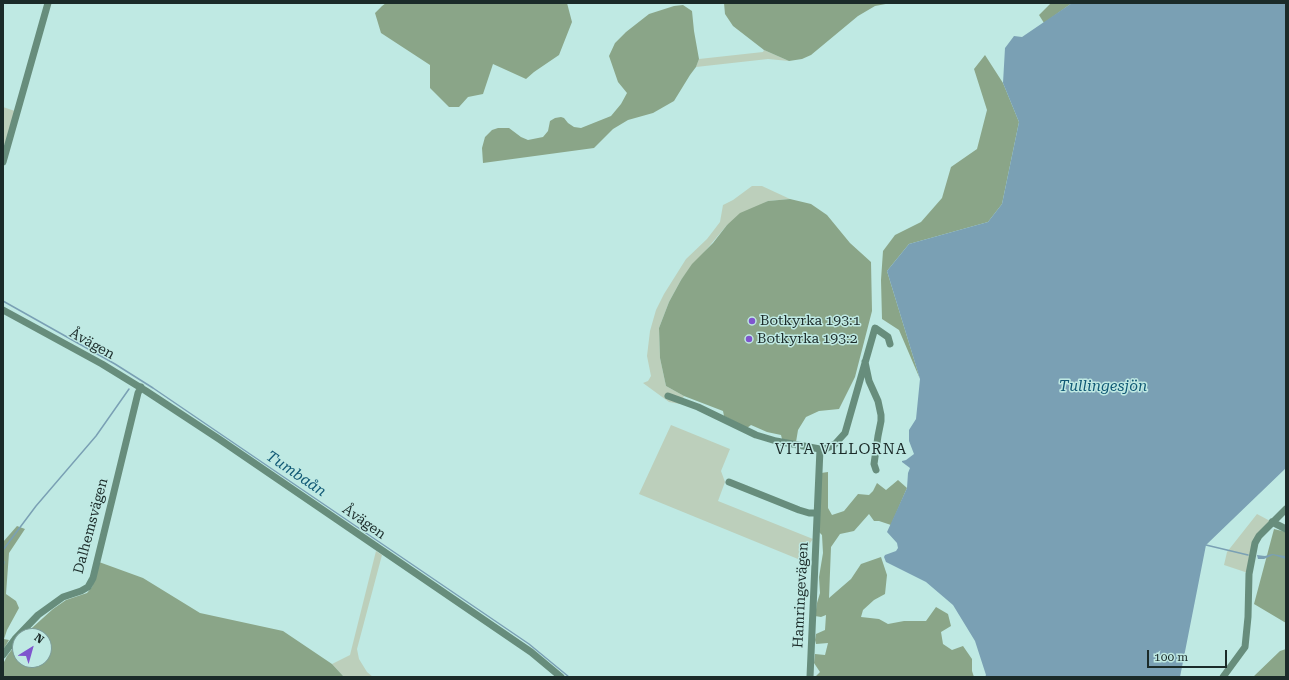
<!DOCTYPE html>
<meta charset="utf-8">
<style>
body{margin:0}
#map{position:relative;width:1289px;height:680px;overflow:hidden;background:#bfe9e3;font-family:"Roboto Serif",serif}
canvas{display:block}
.frame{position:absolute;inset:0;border:4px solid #1b2b29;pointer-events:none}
.north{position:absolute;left:12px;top:628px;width:40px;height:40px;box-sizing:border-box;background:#bfe9e3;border:1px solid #7d9d99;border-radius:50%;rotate:37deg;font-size:11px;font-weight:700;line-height:16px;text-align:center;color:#1b2b29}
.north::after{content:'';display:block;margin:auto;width:14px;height:18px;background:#7f55ce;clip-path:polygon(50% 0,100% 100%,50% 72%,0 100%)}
.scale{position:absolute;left:1147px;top:650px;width:80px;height:18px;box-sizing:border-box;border:2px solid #1b2b29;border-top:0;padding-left:5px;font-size:12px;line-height:14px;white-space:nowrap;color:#1b2b29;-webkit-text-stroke:3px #bfe9e3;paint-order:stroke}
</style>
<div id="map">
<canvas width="1289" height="680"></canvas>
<div class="frame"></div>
<div class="north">N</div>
<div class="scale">100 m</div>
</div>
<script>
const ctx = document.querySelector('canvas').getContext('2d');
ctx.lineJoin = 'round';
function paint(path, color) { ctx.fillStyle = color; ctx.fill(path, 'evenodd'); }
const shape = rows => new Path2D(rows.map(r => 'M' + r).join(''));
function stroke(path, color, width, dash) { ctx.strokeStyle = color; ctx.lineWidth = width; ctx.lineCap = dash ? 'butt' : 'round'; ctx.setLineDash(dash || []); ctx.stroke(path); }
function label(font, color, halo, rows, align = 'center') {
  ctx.font = font + ' "Roboto Serif",serif'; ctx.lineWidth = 3; ctx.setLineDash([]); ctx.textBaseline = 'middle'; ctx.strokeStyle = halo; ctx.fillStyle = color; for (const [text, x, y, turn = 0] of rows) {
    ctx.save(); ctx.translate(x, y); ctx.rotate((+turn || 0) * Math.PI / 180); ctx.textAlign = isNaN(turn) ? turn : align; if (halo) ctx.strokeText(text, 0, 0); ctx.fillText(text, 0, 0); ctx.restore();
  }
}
paint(shape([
 [764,50,789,61,768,59,696,67,699,59,763,52],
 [3,107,15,111,6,143,3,146],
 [752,186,762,186,790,199,768,201,727,225,681,280,669,302,659,328,660,358,666,386,684,396,680,404,669,402,643,383,648,381,651,376,647,356,650,331,656,310,664,294,686,259,707,239,720,222,723,205,733,200],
 [671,425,730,449,721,471,725,482,718,501,813,539,798,559,639,494],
 [1257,514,1272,522,1259,534,1248,573,1224,565,1227,552],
 [376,551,382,555,357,649,359,659,367,672,373,677,344,677,332,664,350,655]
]), '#bccfbb');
paint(shape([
 [386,3,567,3,572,22,559,55,534,72,526,79,493,64,483,94,468,97,459,107,449,107,430,88,430,65,381,33,375,13,382,6],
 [724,3,891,3,875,6,858,16,811,55,802,59,789,61,764,50,733,26,725,14],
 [1051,3,1072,3,1044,23,1039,15],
 [683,5,692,11,694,31,699,59,696,67,690,75,674,101,653,113,628,120,613,129,594,148,483,163,482,148,485,137,492,130,498,128,509,128,521,137,528,140,543,137,548,131,550,121,555,118,561,117,564,118,568,123,574,127,581,128,611,116,621,104,627,93,618,82,609,56,615,43,626,32,649,14,674,6],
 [985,55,1003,83,1019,122,1002,204,988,222,909,244,887,271,920,379,899,330,882,319,881,280,883,251,895,235,921,222,942,198,951,167,977,149,987,110,974,69],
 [790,199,811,204,827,215,850,243,871,262,872,311,855,377,839,409,819,411,806,417,798,430,796,442,782,439,781,435,767,432,751,425,747,428,724,416,723,411,684,396,666,386,660,358,659,328,669,302,681,280,692,264,713,243,727,225,740,213,768,201],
 [828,472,828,508,832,515,844,511,858,494,869,495,873,491,877,483,886,490,898,480,907,488,891,525,879,521,874,521,869,514,854,531,840,534,831,547,829,598,851,579,861,564,881,557,887,575,885,594,874,600,863,610,861,617,879,619,888,624,904,621,926,621,936,607,948,614,951,626,941,632,943,644,952,650,963,646,972,659,972,671,974,677,815,677,820,672,814,663,815,654,825,655,828,643,816,644,815,640,816,634,825,630,826,615,821,617,815,616,817,603,820,593,819,577,823,553,822,535,819,532,821,473],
 [17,526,25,529,9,553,6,594,16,601,19,608,7,630,4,639,9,640,3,650,3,542],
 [1274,529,1286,532,1286,623,1254,604],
 [99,562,143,578,200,613,283,631,332,664,344,677,4,677,3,664,7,656,20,639,20,660,44,660,44,636,23,636,53,609,66,600,87,593,92,587],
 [1286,649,1286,677,1253,677,1280,651]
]), '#8aa588');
paint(shape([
 [1072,3,1286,3,1286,468,1206,545,1180,677,985,677,986,675,975,641,953,605,926,582,886,562,884,557,885,555,896,551,898,548,897,543,887,532,907,488,908,473,910,468,902,462,902,461,906,460,914,454,909,441,909,430,916,419,920,379,887,271,909,244,988,222,1002,204,1019,122,1003,83,1005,48,1014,36,1022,37],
 [1272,554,1285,556,1286,559,1273,555,1264,559,1258,559,1257,555,1265,556]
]), '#7aa0b4');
stroke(shape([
 [3,301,115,364,153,388,529,644,569,677],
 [1206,545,1248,555],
 [3,550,36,506,96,436,129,389],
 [3,561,4,562,3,566]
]), '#7aa0b4', 1.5);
stroke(shape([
 [3,162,48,3],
 [3,310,102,364,146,391,219,439,531,652,561,677],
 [865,362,869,381,878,401,881,415,881,421,878,436,874,464,876,470],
 [668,396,698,407,756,435,776,441,820,449],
 [729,482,799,510,809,513,817,513],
 [1272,522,1286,529],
 [3,655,15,639,38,615,63,597,81,591,88,587,93,578,138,393,141,387],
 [810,677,820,449,825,449,835,444,845,433,875,328,888,337,890,344],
 [1223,677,1245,647,1248,617,1249,574,1255,543,1259,536,1286,509]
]), '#678d7c', 7);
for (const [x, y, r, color] of [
 [752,321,4,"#7f55ce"],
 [749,339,4,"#7f55ce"]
]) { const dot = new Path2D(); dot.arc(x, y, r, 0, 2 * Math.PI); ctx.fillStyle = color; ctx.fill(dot); stroke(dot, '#bfe9e3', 1.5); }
label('14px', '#1b2b29', '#bfe9e3', [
 ["Botkyrka 193:1",760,321],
 ["Botkyrka 193:2",757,339]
], 'left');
label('14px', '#1b2b29', '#bfe9e3', [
 ["Åvägen",92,344,29],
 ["Åvägen",364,522,35],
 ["Dalhemsvägen",91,526,-75],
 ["Hamringevägen",801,595,-87]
]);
label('italic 15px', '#115975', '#bfe9e3', [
 ["Tullingesjön",1103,387],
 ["Tumbaån",296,474,34]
]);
ctx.letterSpacing = '1px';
label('15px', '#1b2b29', '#bfe9e3', [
 ["VITA VILLORNA",841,450]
]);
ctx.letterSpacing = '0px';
</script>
